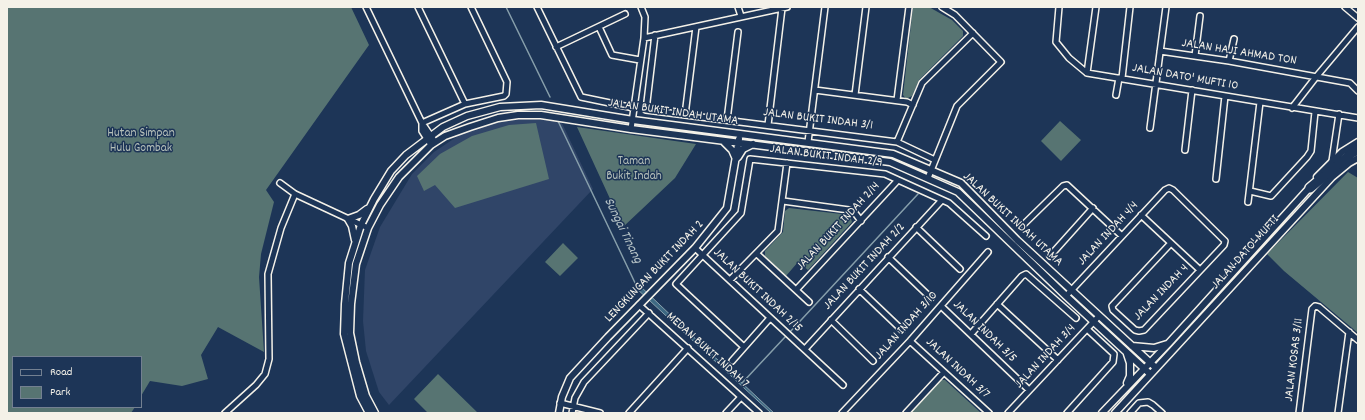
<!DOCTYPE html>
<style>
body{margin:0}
#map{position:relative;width:1365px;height:420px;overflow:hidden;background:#1d3557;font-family:Dekko,sans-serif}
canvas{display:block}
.frame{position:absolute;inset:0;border:8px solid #f4f1e8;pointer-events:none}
.legend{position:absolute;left:12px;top:356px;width:130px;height:52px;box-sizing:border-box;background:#1d3557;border:1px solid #738091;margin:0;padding:5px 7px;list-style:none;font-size:12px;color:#f4f1e8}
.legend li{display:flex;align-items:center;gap:8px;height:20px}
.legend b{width:20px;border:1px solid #738091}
</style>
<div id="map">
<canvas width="1365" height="420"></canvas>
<div class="frame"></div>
<ul class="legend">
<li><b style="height:5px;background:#1d3557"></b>Road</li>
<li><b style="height:11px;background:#577472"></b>Park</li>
</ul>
</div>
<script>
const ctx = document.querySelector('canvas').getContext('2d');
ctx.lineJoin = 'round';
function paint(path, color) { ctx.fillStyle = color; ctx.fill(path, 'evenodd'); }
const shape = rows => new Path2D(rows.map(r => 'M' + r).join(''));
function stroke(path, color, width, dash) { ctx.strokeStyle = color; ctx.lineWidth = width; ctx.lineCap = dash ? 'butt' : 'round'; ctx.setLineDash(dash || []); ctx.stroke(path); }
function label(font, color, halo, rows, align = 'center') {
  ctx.font = font + ' Dekko,sans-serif'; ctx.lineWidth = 3; ctx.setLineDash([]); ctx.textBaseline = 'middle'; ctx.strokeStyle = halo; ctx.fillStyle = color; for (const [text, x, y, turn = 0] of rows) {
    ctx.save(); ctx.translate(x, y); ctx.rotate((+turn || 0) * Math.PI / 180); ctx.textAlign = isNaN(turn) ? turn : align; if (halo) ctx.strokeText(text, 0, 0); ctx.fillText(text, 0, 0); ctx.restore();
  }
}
paint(shape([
 [532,117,560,119,593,189,389,405,379,392,366,351,363,321,365,270,380,227,412,174,434,152,464,132,501,120]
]), '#304568');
paint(shape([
 [7,7,351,7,369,45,266,190,274,202,261,254,259,277,264,352,218,327,201,355,208,379,182,386,150,381,141,396,141,357,13,357,13,407,135,407,131,413,7,413],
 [913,7,929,7,952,20,963,31,963,36,919,80,912,96,906,99,903,95],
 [1060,121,1081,140,1061,161,1041,141],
 [536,123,549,179,455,208,435,185,424,191,417,176,440,154,472,136,509,125],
 [577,127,696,144,675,178,623,227],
 [1348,172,1358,178,1358,333,1284,271,1267,254],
 [789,208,850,215,852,222,808,270,798,262,786,276,765,256,765,251,783,232,785,211],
 [563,243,578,258,560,276,545,262],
 [438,374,477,412,476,413,428,413,414,399],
 [940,380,945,380,981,413,910,413]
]), '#577472');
const water = shape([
 [639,285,742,383,774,413,771,413,636,288,639,285]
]);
paint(water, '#3e6983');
stroke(water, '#879fab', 1);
stroke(shape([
 [506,7,550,97],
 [557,119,637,287],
 [789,333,918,194],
 [742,383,786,336]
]), '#879fab', 1.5);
const minor = shape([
 [366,7,422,123,435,142],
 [418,7,465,104],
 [537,7,581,97,634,108],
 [738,7,741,16],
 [1059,7,1056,42,1069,58,1087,73,1358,118],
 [1345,7,1358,18],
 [599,27,612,55,640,60],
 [655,35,646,110,897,142,935,160],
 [644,38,787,7],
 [556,47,625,14],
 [1160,51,1229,61,1350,83,1358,91],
 [1195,56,1200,16],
 [1229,61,1234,39],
 [1087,73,1096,7],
 [1122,78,1130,7],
 [815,90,907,102,913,105],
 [855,95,866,7],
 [1116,95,1119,78],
 [897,100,909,7],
 [1292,108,1316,77,1358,27],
 [685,115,696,27],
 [727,120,738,32],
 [422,123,465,104,504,96,506,94,507,82,471,7],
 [422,123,422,131,431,145],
 [768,125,782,8],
 [1150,128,1166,7],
 [631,129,644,38,645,17,641,7],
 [808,142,825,7],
 [897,142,922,83,973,33],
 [1185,150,1192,90],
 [1332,161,1339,114],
 [928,178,957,106,1001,62,955,15,942,7],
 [1216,179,1225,96],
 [280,183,295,194,368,228],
 [1250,191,1271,196,1307,157,1311,151,1315,112],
 [783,201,849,210,855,213,861,221],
 [1248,202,1260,102],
 [1141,215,1200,270],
 [1023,225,1063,186,1067,185,1122,236],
 [916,227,960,269],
 [695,248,843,385],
 [757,254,809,302],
 [1050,256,1093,208],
 [888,257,931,298],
 [730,280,778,231,787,163],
 [859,289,902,330],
 [796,290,898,180],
 [1066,296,1165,190,1169,188,1173,190,1225,241,1224,245,1144,330,1139,331,1135,330,1113,310,1112,306,1171,243],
 [997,304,1058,360],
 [639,305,759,413],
 [941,306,1029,390],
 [831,320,873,361],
 [971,334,1022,276,1026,274,1076,318],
 [910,341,989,413],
 [744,347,676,284,741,213,750,159,885,174,949,203,986,236],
 [805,349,942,200],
 [732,361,770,318],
 [560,403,600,413],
 [225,413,256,385,265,374,269,359,268,274,281,228,295,194],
 [572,413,575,398,584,382,649,313],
 [629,413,688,348],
 [726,413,741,397],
 [842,413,910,341,988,252],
 [906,413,944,372],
 [1008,413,1099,316],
 [1067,413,1113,362,1114,354,1087,329],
 [1130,413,1139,403,1148,402,1153,405,1162,413],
 [1299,413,1312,309,1315,306,1319,307,1358,340],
 [1338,413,1349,332]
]);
const tertiary = shape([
 [723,141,732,150,736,159],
 [738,157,743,149,753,144],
 [1317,177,1342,152,1358,142],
 [355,240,352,226,348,219,359,215,367,209],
 [1132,346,1154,348,1167,344],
 [1127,383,1130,376,1130,363,1127,354],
 [369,413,360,396,344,334,345,304,349,263,361,225,374,199,391,171,406,155,443,127,467,116,500,107,541,105,633,120,893,154,961,183,1017,240,1156,368],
 [375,413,366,396,356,362,350,333,351,304,356,264,368,228,380,205,399,177,431,145,445,136,470,127,498,118,518,115,541,115,631,129,890,162,958,192,1066,296,1150,374],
 [559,413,562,397,570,378,608,337,695,248,727,208,739,139],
 [1102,413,1168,344,1312,185],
 [1115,413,1332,177,1349,163,1358,158]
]);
const motorway = shape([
 [1310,188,1352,153,1358,150]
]);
stroke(minor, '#f4f1e8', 8);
stroke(tertiary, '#f4f1e8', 9);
stroke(motorway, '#f4f1e8', 12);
stroke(minor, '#1d3557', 5);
stroke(tertiary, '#1d3557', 6);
stroke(motorway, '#1d3557', 9);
label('13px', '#f4f1e8', '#1d3557', [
 ["JALAN HAJI AHMAD TON",1239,53,9],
 ["JALAN DATO' MUFTI 10",1185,78,10],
 ["JALAN BUKIT INDAH UTAMA",673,113,8],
 ["JALAN BUKIT INDAH 3/1",818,120,7],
 ["JALAN BUKIT INDAH 2/9",826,157,7],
 ["JALAN BUKIT INDAH UTAMA",1012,220,43],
 ["JALAN BUKIT INDAH 2/14",839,227,-47],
 ["JALAN INDAH 4/4",1109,234,-47],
 ["JALAN DATO' MUFTI",1246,253,-48],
 ["JALAN BUKIT INDAH 2/2",865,267,-47],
 ["LENGKUNGAN BUKIT INDAH 2",655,272,-46],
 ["JALAN BUKIT INDAH 2/15",757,291,43],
 ["JALAN INDAH 4",1162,293,-46],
 ["JALAN INDAH 3/10",907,326,-48],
 ["JALAN INDAH 3/5",984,332,44],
 ["MEDAN BUKIT INDAH 7",707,351,42],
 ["JALAN INDAH 3/4",1046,357,-47],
 ["JALAN KOSAS 3/11",1295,360,-83],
 ["JALAN INDAH 3/7",957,369,43]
]);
label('13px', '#b5bfb9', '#1d3557', [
 ["Hutan Simpan",141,134],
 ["Hulu Gombak",141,149],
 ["Taman",634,162],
 ["Bukit Indah",634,177]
]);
label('italic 14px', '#b4c1c5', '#1d3557', [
 ["Sungai Tinang",622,231,64]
]);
</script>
